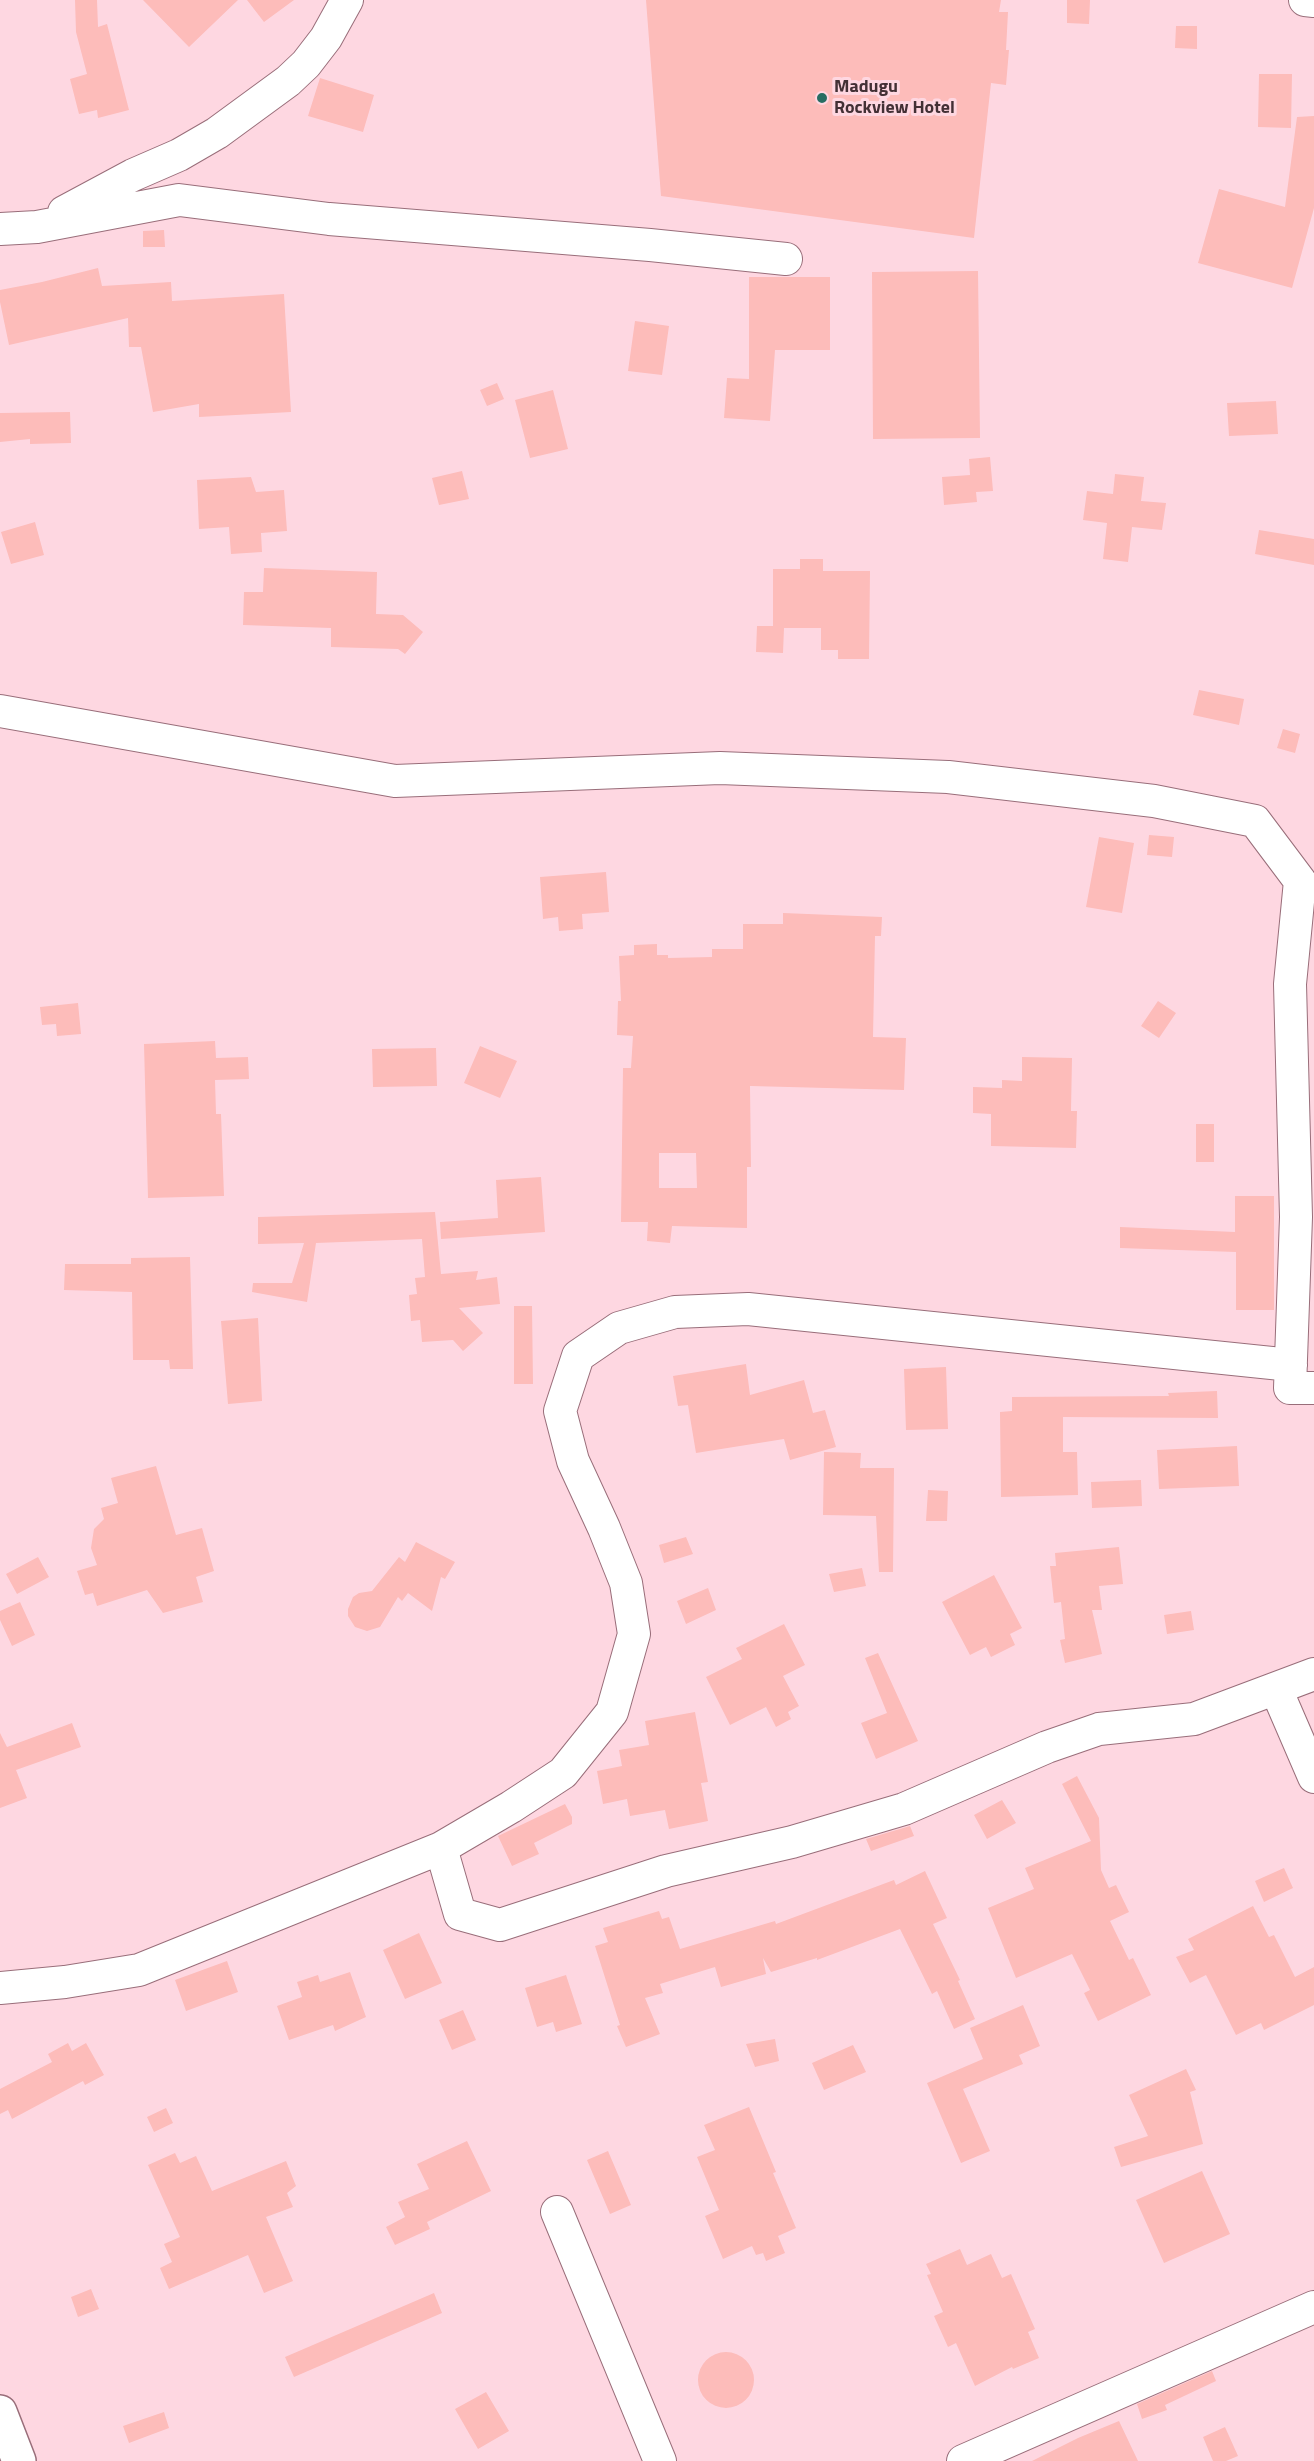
<!DOCTYPE html>
<style>
body{margin:0}
canvas{display:block;background:#fed7e1}
</style>
<canvas width="1314" height="2461"></canvas>
<script>
const ctx = document.querySelector('canvas').getContext('2d');
ctx.lineJoin = 'round';
function paint(path, color) { ctx.fillStyle = color; ctx.fill(path, 'evenodd'); }
const shape = rows => new Path2D(rows.map(r => 'M' + r).join(''));
function stroke(path, color, width, dash) { ctx.strokeStyle = color; ctx.lineWidth = width; ctx.lineCap = dash ? 'butt' : 'round'; ctx.setLineDash(dash || []); ctx.stroke(path); }
function label(font, color, halo, rows, align = 'center') {
  ctx.font = font + ' "Titillium Web",sans-serif'; ctx.lineWidth = 6; ctx.setLineDash([]); ctx.textBaseline = 'middle'; ctx.strokeStyle = halo; ctx.fillStyle = color; for (const [text, x, y, turn = 0] of rows) {
    ctx.save(); ctx.translate(x, y); ctx.rotate((+turn || 0) * Math.PI / 180); ctx.textAlign = isNaN(turn) ? turn : align; if (halo) ctx.strokeText(text, 0, 0); ctx.fillText(text, 0, 0); ctx.restore();
  }
}
paint(shape([
 [75,0,97,0,98,27,107,24,129,110,98,118,97,110,79,114,70,79,87,74,76,32],
 [143,0,238,0,189,47],
 [247,0,294,0,264,22],
 [646,0,1001,0,999,12,1008,12,1006,50,1009,50,1006,85,991,83,974,238,661,196],
 [1067,0,1090,0,1089,24,1067,23],
 [1176,26,1197,26,1197,49,1175,48],
 [1259,74,1292,74,1291,128,1258,127],
 [320,78,374,95,363,132,308,116],
 [1314,116,1314,208,1292,288,1198,263,1219,189,1285,207,1297,117],
 [164,230,165,247,143,247,143,231],
 [98,268,102,286,171,282,172,301,284,294,291,412,199,417,199,404,153,412,141,347,129,347,128,318,9,345,0,302,0,290,42,282],
 [978,271,980,438,873,439,872,272],
 [749,277,830,277,830,350,775,350,770,421,724,418,727,378,749,379],
 [635,321,669,326,662,375,628,371],
 [497,383,504,399,487,406,480,390],
 [553,390,568,449,530,458,515,400],
 [1276,401,1278,434,1229,436,1227,403],
 [70,412,71,443,30,444,30,439,0,442,0,413],
 [990,457,993,491,976,492,977,502,944,505,942,477,970,475,969,459],
 [462,471,469,499,439,505,432,478],
 [1115,474,1144,477,1141,501,1166,503,1162,530,1132,527,1128,562,1103,559,1107,523,1083,520,1087,491,1113,494],
 [251,477,256,492,284,490,287,531,261,533,262,552,231,554,229,527,199,529,197,480],
 [35,522,44,555,11,564,1,532],
 [1259,530,1314,539,1314,565,1255,554],
 [800,559,823,559,823,571,870,571,869,659,838,659,838,650,821,650,821,628,784,628,783,653,756,652,757,626,773,626,773,569,800,569],
 [264,568,377,572,376,614,403,615,423,632,405,654,398,649,331,647,331,628,243,625,244,592,263,592],
 [1199,690,1244,699,1239,725,1193,715],
 [1283,729,1300,734,1295,753,1277,748],
 [1149,835,1174,837,1172,857,1147,855],
 [1099,837,1134,843,1122,913,1086,907],
 [606,872,609,912,582,914,583,929,559,931,558,917,543,919,540,877],
 [783,913,882,917,881,936,875,936,873,1037,906,1038,904,1090,750,1086,751,1167,747,1167,747,1228,672,1226,670,1243,647,1241,648,1222,621,1222,623,1068,631,1068,633,1036,617,1035,618,1001,621,1001,619,956,634,955,634,945,657,944,657,955,668,955,668,958,712,957,712,949,743,949,743,924,783,924],
 [659,1153,696,1153,697,1188,659,1188],
 [1158,1001,1176,1013,1159,1038,1141,1026],
 [78,1003,81,1034,57,1036,56,1024,42,1025,40,1007],
 [215,1041,216,1058,248,1057,249,1079,215,1080,216,1114,221,1114,224,1196,148,1198,144,1044],
 [480,1046,517,1061,500,1098,464,1083],
 [436,1048,437,1086,373,1087,372,1049],
 [1022,1057,1072,1058,1071,1111,1077,1111,1076,1148,991,1146,991,1114,973,1113,973,1087,1002,1088,1002,1080,1022,1081],
 [1196,1124,1214,1124,1214,1162,1196,1162],
 [541,1177,545,1232,441,1239,440,1222,498,1218,496,1180],
 [1235,1196,1274,1196,1274,1310,1236,1310,1236,1252,1120,1248,1120,1227,1235,1232],
 [435,1212,441,1274,478,1271,476,1280,497,1277,500,1304,459,1308,483,1333,463,1351,453,1340,422,1342,420,1320,411,1321,409,1295,417,1294,415,1278,425,1277,422,1239,316,1243,307,1302,252,1292,253,1283,292,1283,304,1243,258,1244,258,1217],
 [190,1257,193,1369,170,1369,169,1360,133,1360,132,1292,64,1290,65,1264,131,1264,131,1258],
 [514,1306,532,1306,533,1384,514,1384],
 [258,1318,262,1401,228,1404,221,1321],
 [746,1364,750,1395,804,1380,813,1413,825,1410,836,1447,790,1460,784,1439,696,1453,688,1405,678,1406,673,1376],
 [946,1367,948,1429,906,1430,904,1369],
 [1217,1391,1218,1418,1063,1417,1063,1452,1077,1452,1078,1495,1001,1497,1000,1412,1012,1411,1012,1397,1169,1396,1168,1393],
 [1237,1446,1239,1486,1159,1489,1157,1450],
 [824,1452,861,1453,860,1468,894,1468,893,1572,879,1572,876,1516,823,1515],
 [156,1466,176,1535,202,1528,214,1571,196,1577,203,1602,163,1613,147,1590,97,1606,93,1593,85,1595,77,1571,97,1565,91,1548,94,1529,104,1519,101,1508,118,1503,111,1478],
 [1141,1480,1142,1506,1092,1508,1091,1482],
 [928,1490,948,1491,947,1521,926,1521],
 [686,1537,693,1554,664,1563,659,1545],
 [416,1542,455,1562,445,1579,441,1577,432,1611,408,1593,402,1601,398,1597,380,1627,367,1631,355,1627,348,1616,348,1609,353,1597,359,1593,372,1591,399,1557,405,1562],
 [1119,1547,1123,1584,1099,1586,1102,1610,1092,1610,1102,1654,1065,1663,1060,1640,1065,1639,1061,1602,1054,1603,1050,1566,1056,1566,1055,1553],
 [38,1557,49,1577,17,1594,6,1574],
 [862,1568,866,1586,834,1592,829,1574],
 [994,1575,1022,1628,1010,1634,1015,1645,991,1657,986,1647,970,1655,942,1602],
 [708,1588,716,1610,686,1624,677,1601],
 [20,1602,35,1635,12,1646,0,1620,0,1611],
 [1191,1611,1194,1630,1167,1634,1164,1615],
 [784,1624,805,1665,783,1676,799,1706,788,1712,791,1719,776,1727,766,1707,730,1725,706,1677,742,1659,736,1648],
 [878,1653,918,1741,876,1759,861,1723,887,1713,865,1658],
 [695,1712,708,1782,701,1783,708,1821,669,1829,665,1810,630,1816,627,1799,603,1804,597,1771,622,1766,619,1750,649,1745,645,1721],
 [72,1723,81,1747,16,1770,27,1798,0,1808,0,1733,7,1747],
 [1077,1776,1099,1818,1101,1870,1109,1888,1116,1885,1129,1912,1110,1921,1129,1960,1133,1958,1151,1995,1098,2021,1084,1993,1090,1990,1072,1954,1016,1978,988,1908,1034,1889,1025,1868,1091,1841,1062,1784],
 [1002,1800,1016,1823,987,1839,974,1815],
 [565,1804,572,1817,572,1824,534,1843,539,1854,512,1866,498,1836],
 [910,1826,914,1836,871,1851,866,1839],
 [1284,1868,1293,1888,1264,1902,1255,1881],
 [925,1871,947,1918,933,1924,960,1980,958,1981,975,2019,954,2029,937,1991,932,1994,900,1929,817,1960,817,1958,771,1972,763,1958,766,1974,721,1987,715,1967,660,1984,663,1993,645,1998,660,2034,626,2047,617,2026,620,2025,595,1946,608,1942,603,1928,659,1911,662,1919,669,1917,680,1949,775,1921,776,1924,894,1880,896,1885],
 [1253,1906,1269,1937,1274,1935,1295,1977,1314,1967,1314,2005,1264,2030,1261,2023,1236,2035,1206,1975,1190,1983,1176,1957,1194,1950,1188,1939],
 [419,1933,442,1983,405,1999,383,1950],
 [227,1961,238,1992,186,2011,175,1980],
 [350,1972,366,2017,335,2031,333,2025,289,2040,277,2006,302,1997,297,1982,318,1975,320,1982],
 [566,1975,582,2024,556,2032,553,2022,537,2027,525,1988],
 [1023,2005,1040,2046,1019,2055,1023,2064,963,2089,990,2151,961,2163,927,2083,983,2059,970,2028],
 [463,2010,476,2040,452,2050,439,2020],
 [775,2039,779,2061,755,2067,746,2044],
 [68,2043,72,2051,86,2043,104,2075,85,2085,83,2081,12,2119,8,2110,0,2114,0,2089,52,2062,48,2054],
 [853,2045,866,2072,824,2090,812,2063],
 [1186,2069,1196,2090,1190,2092,1203,2144,1121,2167,1114,2147,1148,2136,1129,2095],
 [749,2107,776,2172,773,2173,796,2228,778,2236,785,2253,766,2261,763,2253,756,2255,752,2246,723,2259,705,2216,719,2210,697,2157,715,2150,704,2125],
 [166,2108,173,2123,154,2132,147,2117],
 [467,2141,491,2191,427,2222,430,2229,395,2245,386,2227,405,2217,398,2202,429,2189,417,2164],
 [608,2151,631,2205,610,2214,587,2160],
 [175,2153,180,2163,196,2156,212,2191,286,2161,296,2186,287,2193,293,2207,266,2217,293,2281,264,2293,248,2255,169,2289,160,2268,172,2262,164,2244,180,2237,148,2165],
 [1202,2171,1230,2234,1164,2263,1136,2200],
 [960,2249,967,2265,991,2254,1002,2278,1011,2274,1035,2329,1028,2332,1039,2358,1013,2369,1012,2367,975,2386,956,2343,948,2347,934,2316,943,2312,927,2275,931,2274,926,2264],
 [91,2289,99,2309,78,2317,71,2297],
 [434,2293,442,2313,294,2377,285,2357],
 '698 2380a28 28 0 1 1 56 0a28 28 0 1 1-56 0Z',
 [1212,2371,1216,2381,1165,2405,1167,2410,1142,2419,1137,2404],
 [486,2392,509,2431,478,2449,455,2409],
 [164,2412,169,2428,129,2443,123,2426],
 [1119,2421,1138,2461,1032,2461,1078,2438],
 [1225,2427,1238,2456,1226,2461,1213,2461,1203,2437]
]), '#fdbcba');
const minor = shape([
 [1305,0,1314,1],
 [64,212,133,175,179,155,217,133,288,81,306,64,326,38,347,0],
 [0,229,37,227,179,200,329,219,650,245,786,259],
 [0,711,395,781,720,768,948,777,1154,801,1255,821,1300,881,1290,984,1296,1217,1290,1388,1314,1388],
 [1276,1689,1314,1777],
 [441,1848,460,1914,500,1925,666,1871,792,1842,904,1809,1047,1747,1099,1729,1194,1719,1314,1674],
 [0,1988,65,1982,139,1970,441,1848,511,1807,563,1773,612,1712,634,1634,626,1583,604,1528,573,1461,560,1411,578,1356,619,1328,675,1312,748,1309,1291,1365],
 [557,2212,660,2461],
 [963,2461,1314,2307]
]);
const major = shape([
 [0,2412,19,2461]
]);
stroke(minor, '#996e7a', 34);
stroke(major, '#996e7a', 36);
stroke(minor, '#fff', 32);
stroke(major, '#fff', 33);
for (const [x, y, r, color] of [
 [822,98,6,"#276d62"]
]) { const dot = new Path2D(); dot.arc(x, y, r, 0, 2 * Math.PI); ctx.fillStyle = color; ctx.fill(dot); stroke(dot, '#fed7e1', 2); }
label('bold 18px', '#433035', '#fed7e1', [
 ["Madugu",834,88],
 ["Rockview Hotel",834,109]
], 'left');
</script>
